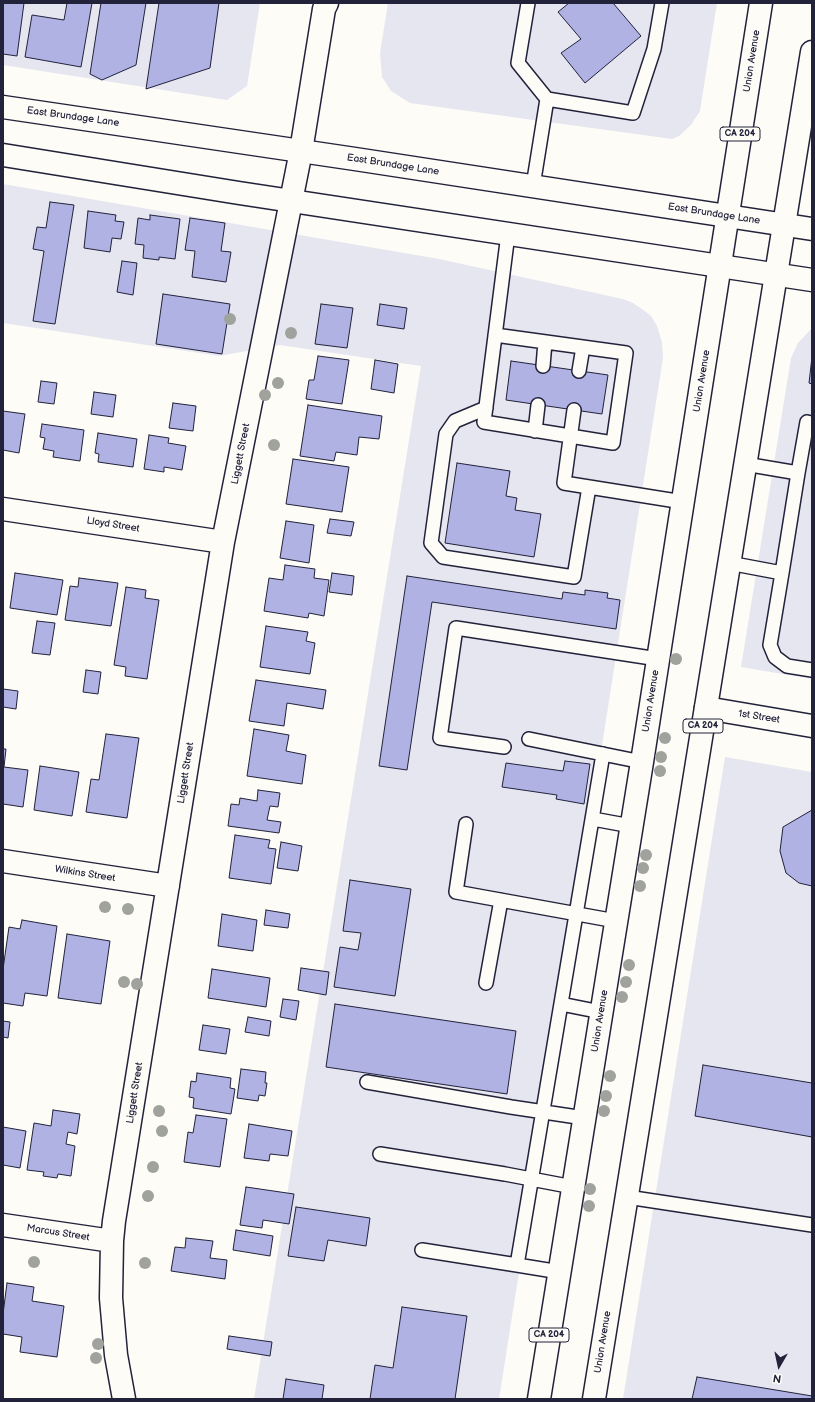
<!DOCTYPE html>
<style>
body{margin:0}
#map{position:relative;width:815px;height:1402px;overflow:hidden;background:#fdfcf7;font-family:"Balsamiq Sans",sans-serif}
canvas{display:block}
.frame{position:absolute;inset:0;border:4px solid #22223b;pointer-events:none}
.north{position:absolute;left:759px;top:1346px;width:40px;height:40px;-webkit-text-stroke:3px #fdfcf7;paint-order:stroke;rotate:189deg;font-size:11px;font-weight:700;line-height:16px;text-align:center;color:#22223b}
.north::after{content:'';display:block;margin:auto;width:14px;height:18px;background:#22223b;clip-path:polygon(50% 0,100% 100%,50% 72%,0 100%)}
</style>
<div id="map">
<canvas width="815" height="1402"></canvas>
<div class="frame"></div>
<div class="north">N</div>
</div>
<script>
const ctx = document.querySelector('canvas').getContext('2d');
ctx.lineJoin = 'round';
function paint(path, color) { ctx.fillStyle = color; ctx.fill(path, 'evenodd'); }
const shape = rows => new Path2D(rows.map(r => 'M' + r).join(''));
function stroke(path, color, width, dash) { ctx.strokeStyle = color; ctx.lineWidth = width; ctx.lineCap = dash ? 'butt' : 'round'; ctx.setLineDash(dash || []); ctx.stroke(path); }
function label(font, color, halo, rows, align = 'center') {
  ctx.font = font + ' "Balsamiq Sans",sans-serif'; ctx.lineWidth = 3; ctx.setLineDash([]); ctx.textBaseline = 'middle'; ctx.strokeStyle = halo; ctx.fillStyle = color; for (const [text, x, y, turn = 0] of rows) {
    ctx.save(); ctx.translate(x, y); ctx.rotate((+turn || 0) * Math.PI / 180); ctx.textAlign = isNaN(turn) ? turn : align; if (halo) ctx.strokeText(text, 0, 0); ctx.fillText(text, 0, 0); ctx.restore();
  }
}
paint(shape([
 [3,3,260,3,247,86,227,100,3,65],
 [388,3,717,3,700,111,691,125,679,136,672,139,410,103,391,91,382,77,380,53],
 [3,184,439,259,623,299,633,303,642,309,651,316,657,326,662,342,663,358,499,1399,254,1399,421,366,280,345,219,356,3,323],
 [812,328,812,679,741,667,791,358,798,343],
 [725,757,812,772,812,1399,623,1399]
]), '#e6e6f1');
const building = shape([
 [3,3,24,3,17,56,3,54,3,3],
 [67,3,92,3,81,67,25,57,32,15,64,20,67,3],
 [101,3,146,3,136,65,102,80,90,74,101,3],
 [159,3,219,3,210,68,146,89,159,3],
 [569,3,613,3,641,36,585,83,561,53,581,39,558,12,569,3],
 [50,202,74,205,55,324,33,321,44,251,33,249,37,227,46,228,50,202],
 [88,211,116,215,115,221,124,222,121,239,112,238,110,252,84,248,88,211],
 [150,215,180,219,175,259,159,257,159,260,143,258,144,245,135,244,138,218,150,220,150,215],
 [190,218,225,223,221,251,231,252,226,282,192,277,195,251,185,250,190,218],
 [122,261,137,263,133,295,117,292,122,261],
 [163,294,230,304,222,354,156,344,163,294],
 [321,304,353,308,347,348,315,344,321,304],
 [380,304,407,308,404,329,377,325,380,304],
 [318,356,349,360,342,404,306,399,309,380,314,380,318,356],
 [812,357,812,384,809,383,812,357],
 [375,360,398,364,394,393,371,389,375,360],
 [511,361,608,375,602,414,506,400,511,361],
 [41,381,57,383,54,404,38,402,41,381],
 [94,392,116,395,113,417,91,414,94,392],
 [173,403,196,406,193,431,169,428,173,403],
 [308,405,382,416,379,439,359,437,357,455,336,452,334,461,300,456,308,405],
 [3,411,25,414,19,453,3,450,3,411],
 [42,424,84,430,80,461,53,457,54,451,43,449,45,438,40,437,42,424],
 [98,433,137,439,133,467,98,462,99,454,95,453,98,433],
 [149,435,169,438,168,443,186,446,182,470,164,467,164,472,144,469,149,435],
 [293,459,349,467,342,512,286,504,293,459],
 [457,463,510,471,506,496,517,498,515,510,541,514,534,557,445,543,457,463],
 [330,519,354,522,351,536,327,533,330,519],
 [286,521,314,525,309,563,280,558,286,521],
 [285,565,315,569,314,578,329,580,324,616,309,613,308,618,264,611,269,578,283,580,285,565],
 [15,573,63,580,57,615,10,608,15,573],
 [332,573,354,576,352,595,329,592,332,573],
 [407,576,562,599,563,592,585,595,585,590,608,593,607,598,620,600,616,629,432,602,407,770,379,766,407,576],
 [79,578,118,583,111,626,65,620,70,586,78,587,79,578],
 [126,587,146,590,145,598,159,600,147,679,125,676,126,667,114,665,126,587],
 [37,621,55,623,50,655,32,653,37,621],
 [266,626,308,632,306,641,315,643,310,674,260,667,266,626],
 [86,670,101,672,98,694,83,692,86,670],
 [256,680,326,690,323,709,287,703,284,726,249,721,256,680],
 [3,689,18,691,16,709,3,707,3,689],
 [254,729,289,735,286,751,306,755,302,784,247,776,254,729],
 [106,734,139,738,127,818,86,812,91,779,99,780,106,734],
 [3,749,6,749,4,767,28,770,23,807,3,804,3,749],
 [565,761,590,764,584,804,556,799,557,795,502,787,506,763,563,771,565,761],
 [40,766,79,772,72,816,34,810,40,766],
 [258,790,280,793,278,807,270,806,267,820,281,822,279,833,228,826,231,804,239,805,240,798,257,801,258,790],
 [812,810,812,886,799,883,786,873,780,851,783,827,812,810],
 [235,835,270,840,268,848,276,849,271,884,229,878,235,835],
 [281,842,302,846,298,871,277,868,281,842],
 [350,880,411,889,395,996,334,987,340,947,358,950,361,933,343,931,350,880],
 [266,910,290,914,288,928,264,925,266,910],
 [222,914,257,920,253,951,218,946,222,914],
 [22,920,57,926,47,996,25,993,23,1006,3,1003,3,969,9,927,20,929,22,920],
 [67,934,110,941,101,1004,58,998,67,934],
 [301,968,329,972,326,995,298,990,301,968],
 [212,969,270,978,266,1007,208,998,212,969],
 [283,999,299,1001,296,1020,280,1017,283,999],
 [335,1004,516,1031,507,1094,326,1067,335,1004],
 [248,1017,271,1021,269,1036,245,1032,248,1017],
 [3,1021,10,1022,8,1038,3,1037,3,1021],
 [203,1025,230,1029,226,1054,199,1050,203,1025],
 [703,1065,812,1083,812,1137,695,1116,703,1065],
 [241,1069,266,1072,265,1083,267,1083,265,1096,259,1095,258,1101,237,1098,241,1069],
 [197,1073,231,1078,230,1088,235,1089,231,1114,193,1108,194,1098,189,1097,191,1081,196,1082,197,1073],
 [53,1110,80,1114,77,1134,68,1132,66,1144,75,1146,71,1176,58,1174,57,1178,43,1176,44,1172,27,1170,34,1123,51,1126,53,1110],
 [196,1115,227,1119,220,1167,184,1162,188,1132,193,1133,196,1115],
 [249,1124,292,1131,288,1156,270,1154,269,1161,244,1158,249,1124],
 [3,1127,26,1131,20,1168,3,1165,3,1127],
 [246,1187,294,1194,289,1224,263,1220,262,1228,240,1225,246,1187],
 [296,1207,370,1218,366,1246,328,1240,324,1261,288,1256,296,1207],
 [236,1230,273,1236,270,1256,233,1250,236,1230],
 [186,1238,213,1241,210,1258,227,1260,225,1279,171,1271,175,1247,185,1248,186,1238],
 [7,1283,34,1287,32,1301,64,1306,57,1357,20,1352,22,1337,3,1334,3,1314,7,1283],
 [402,1307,467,1316,455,1399,370,1399,375,1365,393,1368,402,1307],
 [229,1336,272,1342,270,1356,227,1349,229,1336],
 [697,1377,812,1396,812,1399,692,1399,697,1377],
 [286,1379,324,1385,322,1399,283,1399,286,1379]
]);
paint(building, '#afb2e3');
stroke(building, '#22223b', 1);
const lane = shape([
 [528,3,518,63,547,99,533,186],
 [547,99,633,113,654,49,662,3],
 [495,335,626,353,613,443,484,422,508,234],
 [543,366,545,342],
 [579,371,583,347],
 [486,408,455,421,446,434,431,543,443,557,574,577,589,487,683,502],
 [574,410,564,483,589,487],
 [535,431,538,405],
 [745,464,798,473,807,422,812,423],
 [729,563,782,573,798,473],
 [782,573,770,645,775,657,787,666,812,670],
 [529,739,642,762],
 [504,747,440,738,456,628,658,659],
 [593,819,631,826],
 [466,824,456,892,616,921],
 [486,983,501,900],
 [561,1004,601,1012],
 [367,1082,511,1107,584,1118],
 [380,1154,505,1174,573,1187],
 [627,1197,812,1225],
 [422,1250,517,1265,603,754],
 [517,1265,560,1272]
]);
const street = shape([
 [3,509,223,542],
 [706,708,812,726],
 [3,861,168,886],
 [3,1225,112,1241],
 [124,1399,116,1355,111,1298,112,1241,114,1221,223,542,301,151]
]);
const secondary = shape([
 [3,107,355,159,812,229],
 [3,155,239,193,812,280]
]);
const highway = shape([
 [301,151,324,9,327,3],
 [539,1399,642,762,761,3],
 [594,1399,812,52]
]);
stroke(lane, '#22223b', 16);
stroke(street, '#22223b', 25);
stroke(secondary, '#22223b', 25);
stroke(highway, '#22223b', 25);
stroke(lane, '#fdfcf7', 13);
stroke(street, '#fdfcf7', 22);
stroke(secondary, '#fdfcf7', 22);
stroke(highway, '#fdfcf7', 22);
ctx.fillStyle = '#a0a29d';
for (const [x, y] of [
 [230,319],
 [291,333],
 [278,383],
 [265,395],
 [274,445],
 [676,659],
 [665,738],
 [661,757],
 [660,771],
 [646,855],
 [643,868],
 [640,886],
 [105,907],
 [128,909],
 [629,965],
 [124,982],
 [626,982],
 [137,984],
 [622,997],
 [610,1076],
 [606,1096],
 [159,1111],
 [604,1111],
 [162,1131],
 [153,1167],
 [590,1189],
 [148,1196],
 [589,1206],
 [34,1262],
 [145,1263],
 [98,1344],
 [96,1358]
]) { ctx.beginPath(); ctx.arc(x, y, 6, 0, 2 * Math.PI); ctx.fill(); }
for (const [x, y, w] of [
 [740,134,40],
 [703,726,40],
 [549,1335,40]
]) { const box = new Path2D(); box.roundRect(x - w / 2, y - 7, w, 14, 3); ctx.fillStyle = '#fdfcf7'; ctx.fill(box); stroke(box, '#22223b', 1); }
label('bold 9px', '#22223b', null, [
 ["CA 204",740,134],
 ["CA 204",703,726],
 ["CA 204",549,1335]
]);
label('10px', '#22223b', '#fdfcf7', [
 ["Union Avenue",752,61,-81],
 ["East Brundage Lane",73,117,8],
 ["East Brundage Lane",393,165,9],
 ["East Brundage Lane",714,214,9],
 ["Union Avenue",702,381,-81],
 ["Liggett Street",241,454,-79],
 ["Lloyd Street",113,525,9],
 ["Union Avenue",651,701,-81],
 ["1st Street",759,717,9],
 ["Liggett Street",186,773,-81],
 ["Wilkins Street",85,874,9],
 ["Union Avenue",600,1021,-81],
 ["Liggett Street",135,1093,-81],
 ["Marcus Street",58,1233,9],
 ["Union Avenue",603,1342,-81]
]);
</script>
